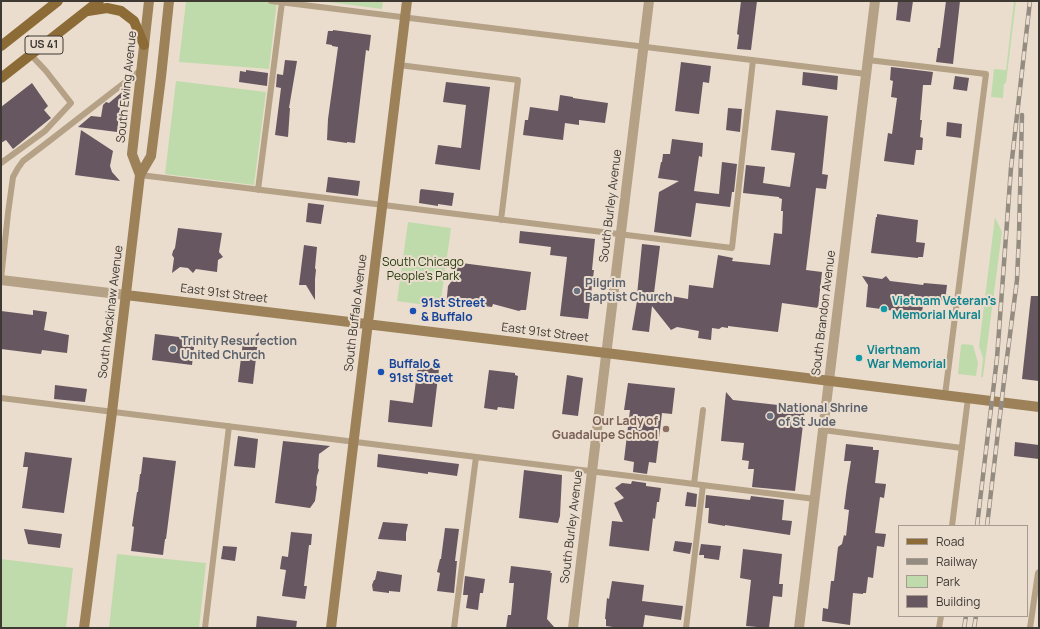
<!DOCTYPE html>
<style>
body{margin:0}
#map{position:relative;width:1040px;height:629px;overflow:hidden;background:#eaddce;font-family:Manrope,sans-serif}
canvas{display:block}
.frame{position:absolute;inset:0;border:2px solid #3f3933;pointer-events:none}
.legend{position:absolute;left:898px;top:525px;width:130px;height:92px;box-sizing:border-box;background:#eaddce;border:1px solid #a69b90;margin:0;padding:5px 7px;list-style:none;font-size:12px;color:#3f3933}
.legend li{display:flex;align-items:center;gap:8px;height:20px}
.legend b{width:20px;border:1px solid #a69b90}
</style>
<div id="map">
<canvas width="1040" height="629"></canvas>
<div class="frame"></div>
<ul class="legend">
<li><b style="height:5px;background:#8d6b37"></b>Road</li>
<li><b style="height:5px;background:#958c81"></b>Railway</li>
<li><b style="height:11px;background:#c0dbab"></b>Park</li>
<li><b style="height:11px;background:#675760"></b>Building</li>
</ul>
</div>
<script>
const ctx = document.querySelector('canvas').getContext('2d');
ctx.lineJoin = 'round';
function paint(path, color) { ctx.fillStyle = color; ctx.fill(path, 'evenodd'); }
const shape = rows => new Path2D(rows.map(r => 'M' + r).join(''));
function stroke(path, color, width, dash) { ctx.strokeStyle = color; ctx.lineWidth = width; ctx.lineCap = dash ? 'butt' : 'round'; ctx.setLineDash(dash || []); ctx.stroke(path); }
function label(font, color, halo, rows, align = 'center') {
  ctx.font = font + ' Manrope,sans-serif'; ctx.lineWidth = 4; ctx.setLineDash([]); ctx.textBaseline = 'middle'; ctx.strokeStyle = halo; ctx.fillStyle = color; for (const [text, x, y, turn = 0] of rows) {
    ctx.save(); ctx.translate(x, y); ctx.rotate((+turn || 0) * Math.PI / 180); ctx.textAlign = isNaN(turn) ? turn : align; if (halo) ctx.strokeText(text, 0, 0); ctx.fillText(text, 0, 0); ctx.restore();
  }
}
paint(shape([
 [186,1,277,1,269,69,179,62],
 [321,1,383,1,382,9],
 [1014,1,1016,1,1006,83,1004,84,1003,98,991,97,994,69,1006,70],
 [176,81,266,92,254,185,165,174],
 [995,217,1002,232,983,377,981,377,983,358,979,346],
 [408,222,451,228,440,307,397,301],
 [963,344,973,345,978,363,976,376,958,374,961,345],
 [117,554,206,563,199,628,109,628],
 [1,559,73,568,66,628,1,628]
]), '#c0dbab');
paint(shape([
 [741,1,757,1,751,50,737,49,739,35,737,34],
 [898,1,913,1,910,22,896,20],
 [946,1,960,1,953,64,936,62,938,48,940,48],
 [333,30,371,35,369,51,366,50,355,143,347,142,347,143,327,140,328,119,338,47,332,46,332,45,326,44,328,31,333,31],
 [285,60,297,61,289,108,290,108,288,137,275,135,281,88,276,87,277,74,283,75],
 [681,62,711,66,709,83,703,82,699,114,675,111],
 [891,67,933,72,931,85,923,85,920,120,922,120,920,137,923,138,922,150,916,150,914,165,884,161,888,133,892,134,897,98,891,97,893,81,890,80],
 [246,70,268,73,267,86,239,82,240,71,246,72],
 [803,72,838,76,837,90,802,85],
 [955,76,969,78,967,91,953,89],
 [446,82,490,87,480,170,435,164,438,145,461,148,466,105,443,102],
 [32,83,48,106,44,110,51,118,13,149,6,140,1,143,1,107],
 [122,92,117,132,78,127,91,116,101,117,103,105,106,102,109,103],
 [560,95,573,97,573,98,608,103,605,123,579,120,579,125,565,123,563,140,523,135,525,120,528,120,530,107,558,111],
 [728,108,742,109,740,132,726,130],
 [776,110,828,116,822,174,828,175,826,189,816,188,806,270,822,272,818,308,782,303,778,332,728,326,728,328,722,327,719,329,712,328,711,340,698,338,699,331,677,327,671,330,652,306,649,332,632,330,637,301,634,298,637,295,642,244,660,246,654,293,688,299,689,285,713,288,718,255,733,258,732,261,770,265,774,233,782,234,783,211,781,211,782,199,779,198,779,197,743,193,746,165,765,167,763,183,790,187,795,153,771,150],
 [947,122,962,124,961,138,946,136],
 [81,130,113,151,110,166,112,172,120,181,75,175],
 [672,139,703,143,702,157,699,156,694,191,719,194,722,162,737,164,734,192,732,192,730,207,696,203,691,237,654,232,659,192,679,181,658,178,661,162,662,162,663,154,670,154],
 [328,177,360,181,358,196,326,192],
 [421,189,454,193,452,206,438,204,438,206,419,203,420,191],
 [308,203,324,205,321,224,306,222],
 [877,214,918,220,916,242,925,243,923,257,918,257,918,258,871,253,876,217,877,217],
 [178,228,222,233,219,252,223,257,218,260,217,272,196,269,193,273,188,268,180,267,172,273,174,258,172,255,173,251,175,248],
 [520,231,595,239,592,270,594,270,588,319,560,316,567,257,550,255,551,247,519,243],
 [304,245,317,247,315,268,316,270,315,279,315,300,306,285,299,285],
 [454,262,531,272,526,310,521,310,519,311,493,304,492,307,454,302,446,307,448,286,451,282],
 [862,276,882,279,886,276,890,281,923,285,924,283,947,285,945,301,924,298,922,312,904,310,903,312,866,307,868,285],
 [1031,296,1039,296,1039,381,1022,379],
 [33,310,47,312,44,330,69,335,67,353,42,350,41,354,1,349,1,311,33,315],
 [259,332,253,384,238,382,243,342,249,343],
 [155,334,195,339,192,365,152,360],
 [418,366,439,369,432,427,388,422,390,400,413,403],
 [489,370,515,373,515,375,518,376,514,409,498,407,497,410,484,408],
 [567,375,583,378,578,416,562,414],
 [628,383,675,388,672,414,662,413,656,463,649,462,647,474,633,472,634,462,624,460,630,410,624,410],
 [55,385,87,389,85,402,54,399],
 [726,392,733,400,805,408,795,491,752,487,754,469,748,469,749,461,742,460,744,443,721,441],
 [238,436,258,439,255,468,234,466],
 [283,441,330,446,319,454,318,468,319,470,317,476,316,485,317,487,315,501,310,508,275,503],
 [1015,442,1039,445,1039,459,1014,456],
 [846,444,873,447,873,450,879,450,875,483,886,484,884,498,880,497,875,533,886,534,884,547,877,546,873,578,868,577,866,593,863,593,863,594,853,593,850,625,822,621,823,608,828,609,831,581,834,581,838,547,842,544,844,535,846,536,849,510,844,509,847,486,851,461,844,461],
 [25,452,72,458,64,513,22,508,28,467,23,467],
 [378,454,459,464,457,476,428,472,428,474,377,467],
 [143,457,176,461,166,539,165,539,163,555,131,551,134,527,132,526,137,492,138,492,140,474,141,474],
 [524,470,562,475,560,516,558,523,519,518],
 [632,481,646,483,646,486,661,488,659,502,657,502,655,519,653,518,649,551,609,546,612,521,623,522,614,503,624,498,615,488,622,483,631,484],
 [687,492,697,494,696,507,685,506],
 [706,495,750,500,751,496,784,500,782,520,792,521,790,535,725,525,725,526,708,523,709,508,705,508],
 [383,522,408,524,406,533,406,541,378,539],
 [445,528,459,529,455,561,457,561,454,593,437,591,440,573,437,572,440,559,441,559],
 [24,529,62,534,60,548,28,544],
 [291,532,312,534,311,545,309,545,304,586,307,586,305,599,282,596,286,570,280,569,281,562,282,556,288,557],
 [675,541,692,543,690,554,673,551],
 [701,544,721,546,719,560,704,558,704,555,699,555],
 [223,546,237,547,235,561,221,559],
 [743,549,782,554,779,584,783,584,782,597,773,596,769,628,746,626,751,580,740,578],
 [511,566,551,571,550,573,552,573,547,619,555,628,506,628,508,615,511,615,514,583,509,583],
 [377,571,402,575,400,592,389,591,389,593,373,591,372,585,374,580,375,580],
 [465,576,485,579,483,593,480,593,478,610,466,608,468,595,463,595],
 [612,581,644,585,642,601,683,606,681,620,645,615,643,628,620,628,606,626,606,619,605,619,607,598,609,599],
 [257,616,297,621,296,628,256,628]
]), '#675760');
stroke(shape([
 [271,1,866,74],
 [868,60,986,74,945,395],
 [399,65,518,80,501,220],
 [1,163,45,131,71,103,46,71,31,55],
 [140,175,732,248,753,60],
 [258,190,282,2],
 [1,279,8,213,13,177,18,168,23,161,48,142,142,69],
 [1,398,815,499],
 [823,430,962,448],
 [694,484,703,410],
 [952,526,968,398],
 [205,628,229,426],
 [454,628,476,457],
 [686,628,703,485],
 [939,628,941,616],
 [1030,628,1038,573,1039,572]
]), '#b4a186', 6);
stroke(shape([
 [1,280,126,295],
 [573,628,649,1],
 [799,628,875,1]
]), '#b4a186', 10);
stroke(shape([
 [140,175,132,154,149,1],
 [126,295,606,353,1039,407],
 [84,628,112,412,140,175,151,156,161,77,169,1],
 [331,628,407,1]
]), '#9d8259', 10);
stroke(shape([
 [88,11,107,8,121,11,134,21,144,45],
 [1,46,58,1],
 [1,78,99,1]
]), '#8d6b37', 10);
const rail = shape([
 [977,526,997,358,1011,168,1030,1],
 [987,526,1004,381,1017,280,1019,235,1022,115],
 [964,628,966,616],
 [974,628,976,616]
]);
stroke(rail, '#958c81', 4.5);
stroke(rail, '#eaddce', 3, [9]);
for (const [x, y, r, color] of [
 [577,291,4,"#6b7280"],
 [884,309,4,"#0f9aa8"],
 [413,311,4,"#1a4fb4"],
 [173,349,4,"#6b7280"],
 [859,358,4,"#0f9aa8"],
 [381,372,4,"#1a4fb4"],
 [770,416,4,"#6b7280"],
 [666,429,4,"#8d6e63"]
]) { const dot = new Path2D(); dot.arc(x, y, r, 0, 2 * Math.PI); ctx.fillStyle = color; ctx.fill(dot); stroke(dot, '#eaddce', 1.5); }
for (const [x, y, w] of [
 [44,45,38]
]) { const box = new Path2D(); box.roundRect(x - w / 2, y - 9, w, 18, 3); ctx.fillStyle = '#eaddce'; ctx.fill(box); stroke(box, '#3f3933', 1); }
label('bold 11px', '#3f3933', null, [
 ["US 41",44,45]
]);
label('12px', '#3f3933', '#eaddce', [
 ["South Ewing Avenue",127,87,-84],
 ["South Burley Avenue",611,206,-83],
 ["East 91st Street",224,294,7],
 ["South Mackinaw Avenue",111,312,-83],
 ["South Buffalo Avenue",356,313,-83],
 ["South Brandon Avenue",824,313,-83],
 ["East 91st Street",545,333,7],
 ["South Burley Avenue",572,527,-83]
]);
label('12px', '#253c0d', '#eaddce', [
 ["South Chicago",423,263],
 ["People's Park",423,277]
]);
label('bold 12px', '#5b616d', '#eaddce', [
 ["Pilgrim",585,284],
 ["Baptist Church",585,298],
 ["Trinity Resurrection",181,342],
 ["United Church",181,356],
 ["National Shrine",778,409],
 ["of St Jude",778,423]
], 'left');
label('bold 12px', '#0d838f', '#eaddce', [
 ["Vietnam Veteran's",892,302],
 ["Memorial Mural",892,316],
 ["Viertnam",867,351],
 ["War Memorial",867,365]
], 'left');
label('bold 12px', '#164399', '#eaddce', [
 ["91st Street",421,304],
 ["& Buffalo",421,318],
 ["Buffalo &",389,365],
 ["91st Street",389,379]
], 'left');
label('bold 12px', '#785e54', '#eaddce', [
 ["Our Lady of",658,422],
 ["Guadalupe School",658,436]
], 'right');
</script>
